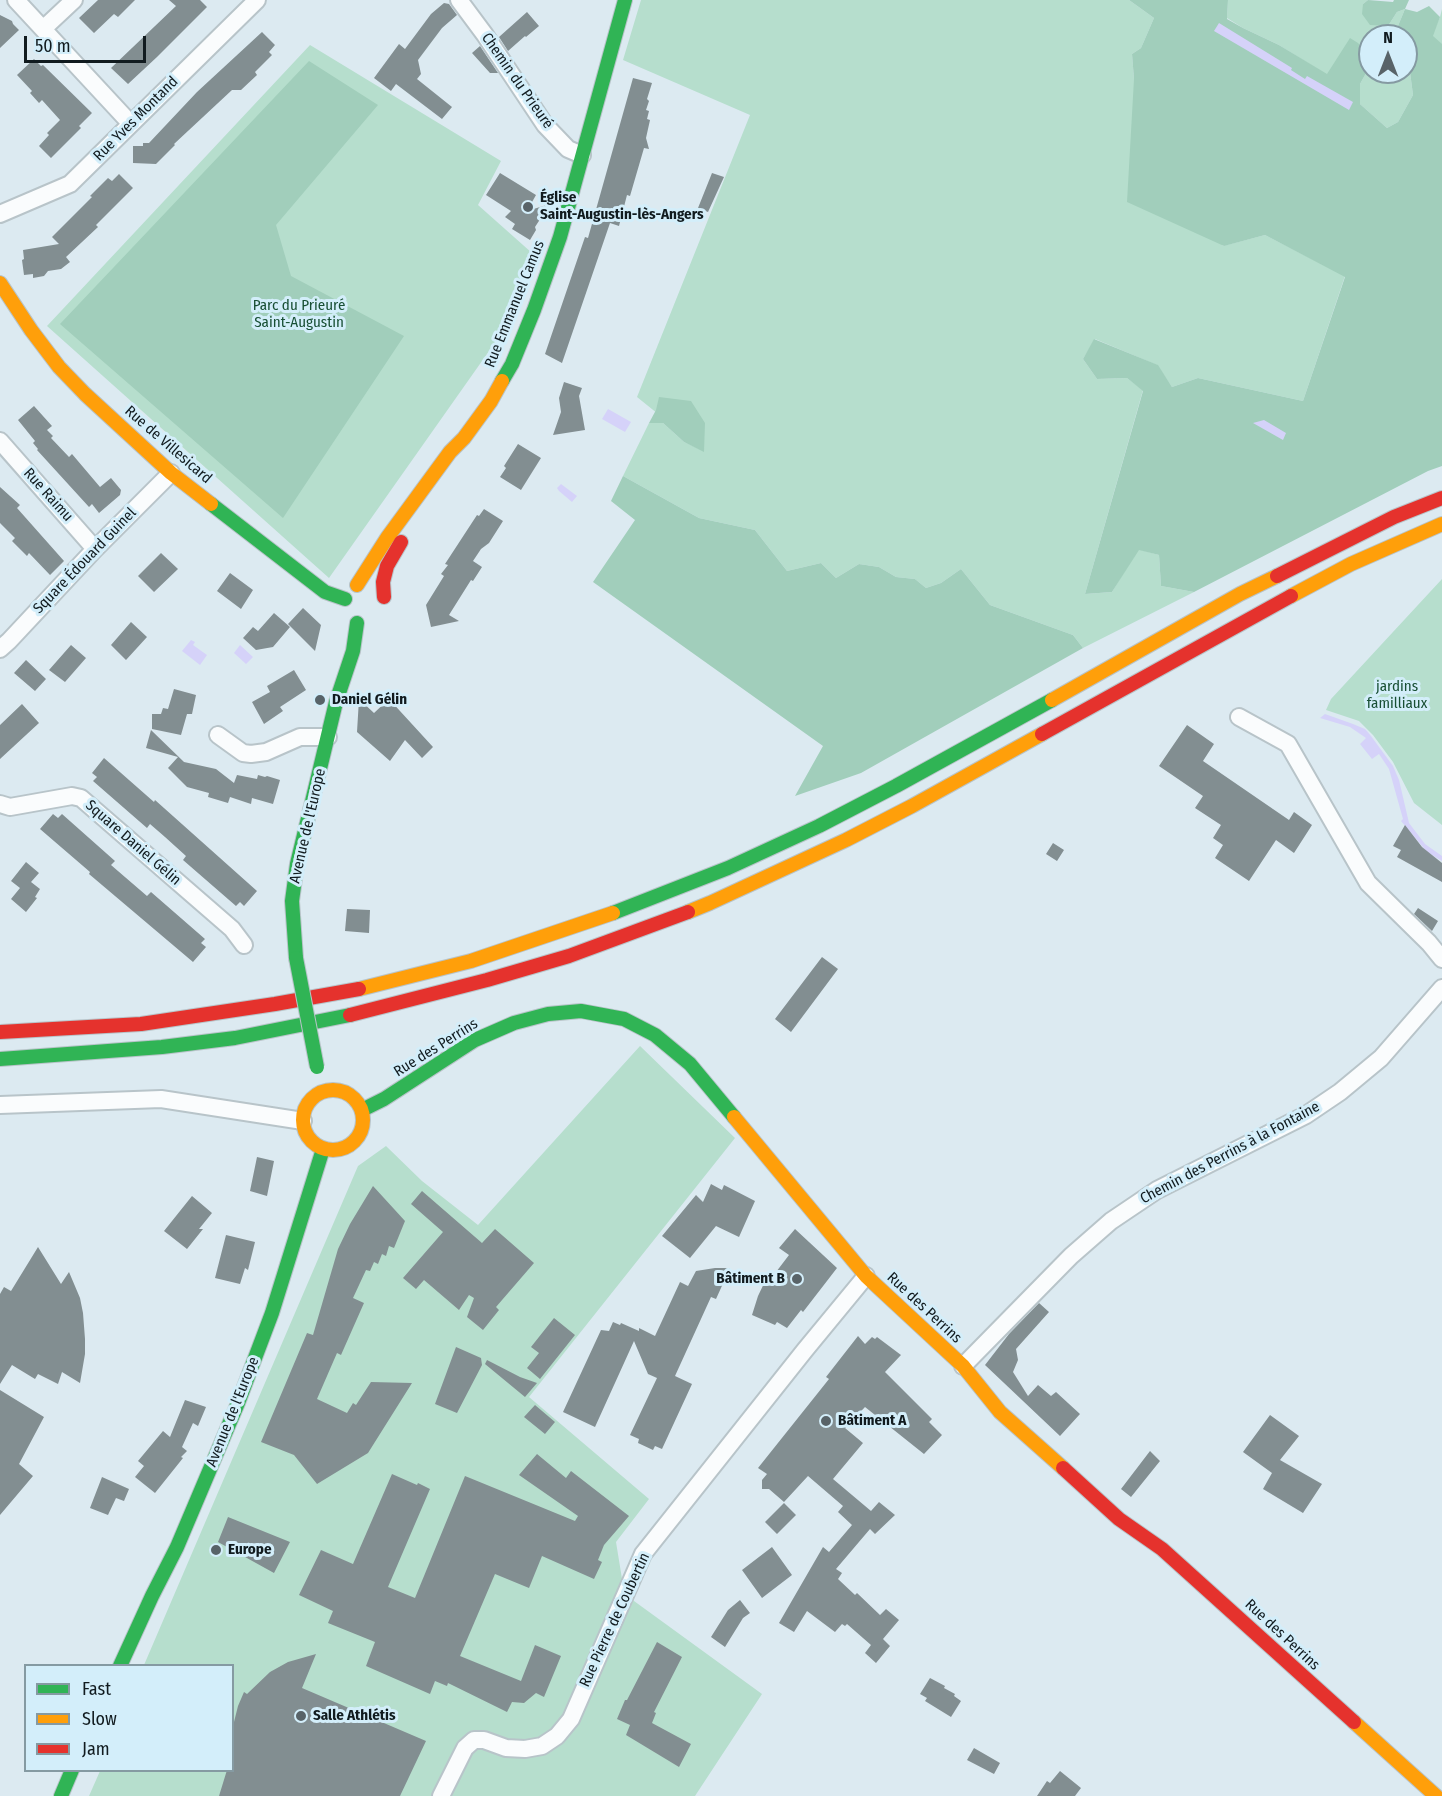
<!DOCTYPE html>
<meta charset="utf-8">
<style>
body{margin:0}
#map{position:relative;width:1442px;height:1796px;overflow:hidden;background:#dceaf1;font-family:"Fira Sans Condensed",sans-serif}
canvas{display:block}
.legend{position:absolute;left:24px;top:1664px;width:210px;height:108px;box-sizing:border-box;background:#d3eefa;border:2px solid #859aa2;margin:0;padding:8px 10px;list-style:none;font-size:18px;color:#111b1f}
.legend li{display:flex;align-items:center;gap:12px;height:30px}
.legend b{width:30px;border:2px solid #859aa2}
.north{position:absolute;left:1358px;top:24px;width:60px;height:60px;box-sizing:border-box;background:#d3eefa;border:2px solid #859aa2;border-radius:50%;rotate:0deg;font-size:16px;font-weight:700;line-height:24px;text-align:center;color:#111b1f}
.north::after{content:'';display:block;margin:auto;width:21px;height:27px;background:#586368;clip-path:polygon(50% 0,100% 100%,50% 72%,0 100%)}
.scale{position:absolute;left:24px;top:36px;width:122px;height:27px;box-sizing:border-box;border:3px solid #111b1f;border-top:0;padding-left:8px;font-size:18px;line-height:21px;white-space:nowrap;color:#111b1f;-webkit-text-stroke:4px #d3eefa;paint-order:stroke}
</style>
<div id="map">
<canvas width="1442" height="1796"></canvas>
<ul class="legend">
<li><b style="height:8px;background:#30b455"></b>Fast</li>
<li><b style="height:8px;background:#ff9f0a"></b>Slow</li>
<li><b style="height:8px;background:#e5322d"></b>Jam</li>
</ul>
<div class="north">N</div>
<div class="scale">50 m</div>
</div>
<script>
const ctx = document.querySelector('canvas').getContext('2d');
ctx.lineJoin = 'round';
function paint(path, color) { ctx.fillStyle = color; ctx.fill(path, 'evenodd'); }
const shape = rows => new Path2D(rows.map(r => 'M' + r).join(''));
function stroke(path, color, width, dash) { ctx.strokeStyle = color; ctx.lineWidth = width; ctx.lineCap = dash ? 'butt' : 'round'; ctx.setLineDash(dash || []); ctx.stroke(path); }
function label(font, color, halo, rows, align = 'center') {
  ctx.font = font + ' "Fira Sans Condensed",sans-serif'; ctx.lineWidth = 6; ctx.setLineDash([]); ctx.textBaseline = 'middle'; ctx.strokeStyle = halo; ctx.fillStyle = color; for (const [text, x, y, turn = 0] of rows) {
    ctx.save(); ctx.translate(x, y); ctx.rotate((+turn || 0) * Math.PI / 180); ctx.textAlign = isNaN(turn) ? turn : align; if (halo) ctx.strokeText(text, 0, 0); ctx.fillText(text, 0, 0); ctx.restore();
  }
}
paint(shape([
 [641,0,1129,0,1154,18,1141,48,1132,54,1134,79,1223,246,1265,235,1345,276,1303,401,1198,378,1172,387,1157,365,1095,339,1083,359,1097,379,1127,378,1143,390,1085,594,1112,592,1138,549,1159,555,1161,586,1194,592,1083,648,1073,635,990,605,961,569,941,583,926,588,915,579,896,577,879,567,859,564,836,578,821,563,787,571,755,530,699,518,623,476,649,423,663,423,684,442,704,451,637,397,750,115,623,60],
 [1228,0,1368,0,1363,4,1388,26,1397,12,1405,9,1395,33,1397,36,1370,36,1370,56,1368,53,1327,75,1279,45,1243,28,1227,18],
 [1442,9,1442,44,1441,44,1431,37,1440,17],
 [310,45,501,161,478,205,532,253,506,327,329,578,47,326],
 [1370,66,1370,72,1410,72,1413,95,1398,122,1387,128,1360,104,1360,84],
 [1442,579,1442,825,1414,803,1393,762,1373,735,1359,721,1326,710,1331,699],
 [640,1046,735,1138,529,1397,649,1499,616,1542,623,1585,634,1601,762,1694,695,1796,89,1796,100,1771,232,1770,232,1666,144,1665,358,1166,386,1146,422,1181,478,1225]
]), '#b6decd');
paint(shape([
 [1129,0,1228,0,1227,19,1243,28,1279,45,1327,74,1350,38,1358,43,1370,56,1370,66,1360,84,1360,104,1387,128,1398,122,1413,95,1410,72,1406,71,1406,36,1397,36,1395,33,1405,9,1397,12,1388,26,1370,25,1362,14,1363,4,1368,0,1393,2,1394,0,1409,0,1405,9,1417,12,1429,6,1440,17,1433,36,1442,44,1442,466,1428,471,1194,592,1161,586,1159,555,1139,550,1112,592,1085,594,1143,391,1127,378,1097,379,1083,359,1094,339,1158,365,1172,387,1198,378,1303,401,1345,277,1265,235,1224,246,1127,202,1134,79,1132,54,1141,48,1154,18],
 [309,61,378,105,276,225,291,276,404,336,283,518,60,324],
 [659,397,691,401,705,423,704,452,684,442,663,423,649,423,656,410],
 [623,476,699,518,755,530,787,571,821,563,836,578,859,564,879,567,896,577,915,579,926,588,941,583,961,569,990,605,1073,635,1083,648,861,773,795,796,823,746,593,582,635,520,611,501]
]), '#a1cebb');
paint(shape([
 [1219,23,1292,68,1291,70,1305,79,1307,76,1353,102,1349,110,1214,31],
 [608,409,631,422,625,432,602,419],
 [1264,420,1286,433,1283,440,1253,423],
 [561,484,577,496,572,502,559,491,557,488],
 [191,640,195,642,193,645,207,655,200,665,182,651],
 [240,645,253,657,246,664,234,653],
 [1325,714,1353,724,1365,729,1371,736,1393,766,1399,780,1409,823,1425,844,1442,856,1442,861,1427,852,1401,821,1403,819,1389,769,1379,754,1372,759,1360,744,1366,738,1350,727,1320,718]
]), '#d5d2f9');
paint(shape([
 [98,0,135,0,118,17,114,14,94,33,79,18],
 [169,0,200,0,207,7,157,57,128,84,111,68,176,6],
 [444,3,449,4,457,15,442,28,418,60,421,74,417,79,452,107,442,119,396,84,391,91,374,78,399,44,405,49,431,14],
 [527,12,539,26,526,37,525,36,508,51,499,37],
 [0,15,12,21,13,24,19,30,0,48],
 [262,32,275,45,269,52,272,55,255,72,257,75,241,90,232,90,174,144,175,145,156,164,133,163,133,146,143,146,143,143,149,143,197,92],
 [480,46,498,73,490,73,472,53],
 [34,59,41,66,43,65,92,113,79,126,81,128,51,158,39,146,49,135,47,133,60,120,42,100,39,103,30,93,32,91,17,75],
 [633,78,652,83,647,99,649,101,646,110,649,111,647,119,650,120,646,138,649,149,644,148,630,196,627,195,619,226,610,223,562,363,545,354,585,237,588,238],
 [500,173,536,195,527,211,550,204,535,227,536,230,530,240,512,229,515,224,505,217,511,211,486,195],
 [712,173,724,177,708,212,698,208],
 [119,174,133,188,96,225,98,227,66,257,70,262,61,269,48,271,44,276,33,278,33,274,24,275,22,260,24,259,23,250,59,244,52,237,92,197,90,196,108,178,112,181],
 [564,382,582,388,579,396,585,430,553,435,561,412,559,398],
 [34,406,52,426,47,430,53,436,51,438,69,457,72,454,100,487,111,478,121,490,120,495,99,513,92,504,89,507,37,450,38,449,33,443,35,441,18,420],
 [518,444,541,458,521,490,500,477,506,468,504,466],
 [0,487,20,505,17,508,64,561,50,575,29,553,27,556,12,541,15,538,0,523],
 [484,509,503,521,489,543,481,549,473,561,482,567,473,581,471,580,449,615,459,621,431,627,426,605,444,576,441,574,448,565,445,564,477,515,479,516],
 [161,553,178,569,154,592,138,576],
 [230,573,253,590,241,609,217,591],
 [303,608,321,625,315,651,288,624],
 [274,613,290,627,273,647,256,650,243,638,253,627,258,631],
 [131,622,147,637,126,660,111,645],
 [71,645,86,658,65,682,49,670],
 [26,660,46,679,35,691,14,673],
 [294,670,306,690,280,707,283,711,264,724,252,702,270,692,267,686],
 [174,689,196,695,192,714,187,714,181,735,152,729,152,714,161,714,163,708,168,709],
 [359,699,374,713,389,699,433,747,422,758,405,740,390,761,357,732],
 [22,704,39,723,0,759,0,725],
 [1187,725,1214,744,1203,761,1289,820,1294,812,1312,825,1294,853,1276,840,1249,881,1215,858,1223,845,1213,838,1221,825,1195,808,1203,796,1159,766],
 [151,730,184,762,216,769,234,783,237,775,257,779,258,775,265,777,267,776,280,780,273,804,252,798,251,804,230,797,228,803,208,797,209,793,187,787,168,768,178,757,146,748],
 [104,758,154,802,155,800,257,891,244,906,240,902,236,906,183,860,186,856,165,837,150,824,147,828,93,781,97,777,92,773],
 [53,814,58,818,62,814,115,861,111,865,147,896,151,892,205,939,201,943,206,947,193,962,89,874,90,872,40,829],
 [1405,825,1422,847,1442,863,1442,882,1397,857,1401,850,1393,846],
 [1053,843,1064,850,1057,861,1046,854],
 [26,862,39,873,31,882,40,889,35,897,37,898,26,912,11,899,20,888,11,881],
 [1418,908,1438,921,1432,931,1414,914],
 [347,909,370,910,369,933,345,931],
 [822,957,838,969,791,1032,775,1019],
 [257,1157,274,1161,267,1196,250,1191],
 [711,1184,722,1190,724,1185,755,1201,739,1237,716,1226,690,1258,662,1236,696,1195,703,1202],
 [373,1186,405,1221,394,1248,389,1246,386,1256,382,1254,378,1264,374,1262,370,1271,366,1270,353,1298,364,1303,341,1355,337,1353,317,1399,347,1413,353,1403,356,1405,371,1382,412,1383,368,1453,317,1484,294,1455,261,1442,307,1333,313,1335,338,1249,350,1224],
 [422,1191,482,1243,495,1229,534,1263,496,1307,499,1310,483,1330,467,1317,474,1298,469,1295,459,1310,424,1280,416,1289,403,1278,443,1232,411,1204],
 [192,1196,212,1213,199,1229,203,1229,187,1249,164,1231],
 [795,1229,837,1268,803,1312,801,1310,787,1328,777,1322,775,1325,752,1315,758,1296,769,1273,773,1276,789,1255,779,1248],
 [226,1235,255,1242,248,1270,245,1268,240,1284,215,1278],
 [38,1247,61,1284,69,1272,80,1298,83,1313,85,1339,85,1354,80,1383,62,1372,58,1384,38,1374,35,1379,12,1365,0,1384,0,1294,4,1287,11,1291],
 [715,1268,730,1268,716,1299,711,1297,675,1376,692,1384,662,1449,655,1446,653,1450,638,1443,639,1439,630,1435,657,1378,648,1374,634,1341,595,1427,563,1412,601,1330,609,1331,613,1322,620,1325,621,1323,639,1331,639,1328,655,1336,680,1282,688,1286,696,1271],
 [1039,1303,1049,1312,1016,1349,1018,1360,1013,1372,1028,1396,1038,1385,1051,1396,1056,1392,1080,1414,1060,1436,985,1365,1009,1334],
 [554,1318,575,1335,540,1379,527,1368,539,1353,531,1347],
 [858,1336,865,1344,872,1337,875,1339,877,1337,901,1355,885,1372,932,1419,929,1422,942,1435,924,1454,865,1407,845,1428,863,1443,833,1479,871,1511,879,1502,895,1515,875,1534,870,1529,836,1569,842,1573,838,1579,855,1595,857,1593,880,1615,886,1609,899,1620,883,1639,890,1646,876,1663,865,1653,871,1645,847,1624,845,1626,842,1624,835,1632,807,1611,794,1632,779,1623,823,1547,829,1552,852,1525,838,1512,843,1506,808,1476,784,1502,769,1489,762,1489,762,1480,767,1474,758,1468,829,1379,826,1377],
 [456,1347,481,1358,482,1365,457,1413,435,1404],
 [487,1360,520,1377,537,1383,525,1397,485,1364],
 [0,1390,44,1417,19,1464,33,1476,0,1515],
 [185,1400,206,1407,198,1426,193,1423,182,1447,187,1451,181,1457,183,1458,155,1493,135,1477,144,1466,138,1461,163,1431,170,1437],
 [535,1405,555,1422,545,1434,524,1417],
 [1270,1415,1299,1436,1280,1460,1322,1484,1303,1513,1263,1489,1272,1473,1243,1452],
 [1150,1451,1160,1461,1131,1497,1121,1489],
 [537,1454,566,1478,571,1471,629,1516,604,1545,598,1560,602,1562,594,1579,542,1556,529,1588,495,1574,460,1656,521,1681,535,1645,561,1656,544,1697,536,1693,524,1703,512,1702,507,1712,448,1683,447,1686,435,1681,430,1694,366,1666,375,1642,328,1623,333,1611,299,1595,321,1550,353,1564,392,1474,417,1485,418,1483,430,1489,388,1587,415,1598,465,1476,575,1521,578,1516,519,1475],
 [102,1477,129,1489,124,1501,116,1498,108,1515,90,1508],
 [784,1503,796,1515,777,1534,765,1522],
 [228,1517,290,1542,274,1573,218,1542],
 [772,1547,792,1575,762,1598,742,1570],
 [740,1600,750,1613,743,1618,725,1647,711,1637,728,1610],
 [657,1642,682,1657,654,1712,656,1713,652,1723,691,1744,679,1767,626,1735,630,1725,617,1719,625,1700,627,1700],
 [316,1654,302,1688,426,1741,400,1796,219,1796,227,1770,232,1770,233,1726,238,1706,244,1692,247,1694,270,1672,288,1662],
 [930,1678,945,1686,944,1688,955,1694,954,1696,961,1701,951,1717,925,1701,927,1698,920,1694],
 [974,1748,1000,1763,994,1774,967,1760],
 [1060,1771,1081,1788,1075,1796,1037,1796,1047,1781,1050,1783]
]), '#828e91');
const street = shape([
 [16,0,131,124],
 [459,0,485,35,545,125,568,149,582,155],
 [43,29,74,0],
 [0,214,70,184,257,0],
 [0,441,95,549],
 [0,649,9,641,95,549,171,473],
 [1239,717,1288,744,1368,883,1429,943,1442,959],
 [218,735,243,753,251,754,266,752,300,737,328,737],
 [0,804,10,807,72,796,81,798,232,929,244,945],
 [0,1105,161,1099,303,1121],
 [963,1366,1071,1256,1111,1221,1157,1190,1306,1115,1340,1092,1381,1058,1442,988],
 [441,1796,465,1748,474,1740,484,1740,506,1748,525,1749,542,1746,557,1736,571,1719,643,1554,805,1350,866,1276]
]);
const fast = shape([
 [502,381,512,364,534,310,560,237,625,0],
 [211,504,325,592,345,599],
 [613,913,728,868,819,826,896,786,1052,700],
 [296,958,292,901,297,864,336,702,353,651,357,623],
 [0,1059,162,1047,235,1038,350,1015],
 [362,1110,384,1099,475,1040,514,1023,548,1014,581,1011,624,1019,655,1035,690,1064,734,1117],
 [120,1666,152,1596,177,1547,238,1403,272,1313,323,1149],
 [61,1796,72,1770]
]);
const slow = shape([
 [0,283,31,330,59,367,85,394,171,473,211,504],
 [357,585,387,538,450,452,464,438,491,401,502,381],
 [1291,596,1351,564,1442,524],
 [1052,700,1240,594,1277,576],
 [688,912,710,903,846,840,912,806,1042,734],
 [359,989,471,961,613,913],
 '303 1120a30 30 0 1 1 60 0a30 30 0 1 1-60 0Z',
 [734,1117,866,1276,963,1366,1000,1412,1063,1468],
 [1354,1722,1436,1796]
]);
const jam = shape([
 [1277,576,1394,517,1442,498],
 [384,597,383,582,387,566,401,542],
 [1042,734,1291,596],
 [350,1015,487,980,569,956,688,912],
 [0,1032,141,1024,275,1004,359,989],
 [1063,1468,1119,1519,1162,1549,1354,1722]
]);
stroke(street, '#b8c4c9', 20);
stroke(fast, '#b8c4c9', 16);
stroke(slow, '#b8c4c9', 16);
stroke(jam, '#b8c4c9', 16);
stroke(street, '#fafcfd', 16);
stroke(fast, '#30b455', 14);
stroke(slow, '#ff9f0a', 14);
stroke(jam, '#e5322d', 14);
const fastBridge = shape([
 [296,958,317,1067]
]);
stroke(fastBridge, '#b8c4c9', 16, []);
stroke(fastBridge, '#30b455', 14);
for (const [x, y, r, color] of [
 [528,207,6,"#586368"],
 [320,700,6,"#586368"],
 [797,1279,6,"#586368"],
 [826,1421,6,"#586368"],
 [216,1550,6,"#586368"],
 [301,1716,6,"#586368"]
]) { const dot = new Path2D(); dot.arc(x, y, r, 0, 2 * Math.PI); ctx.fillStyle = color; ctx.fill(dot); stroke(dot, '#d3eefa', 2); }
label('15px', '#111b1f', '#d3eefa', [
 ["Chemin du Prieuré",517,81,55],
 ["Rue Yves Montand",136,119,-45],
 ["Rue Emmanuel Camus",515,304,-68],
 ["Rue de Villesicard",168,445,41],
 ["Rue Raimu",48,495,48],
 ["Square Édouard Guinel",85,561,-46],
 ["Avenue de l'Europe",308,826,-77],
 ["Square Daniel Gélin",133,843,41],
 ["Rue des Perrins",436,1048,-32],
 ["Chemin des Perrins à la Fontaine",1230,1153,-28],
 ["Rue des Perrins",924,1308,43],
 ["Avenue de l'Europe",233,1412,-68],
 ["Rue Pierre de Coubertin",615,1620,-65],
 ["Rue des Perrins",1282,1635,43]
]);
label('bold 15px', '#111b1f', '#d3eefa', [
 ["Église",540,198],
 ["Saint-Augustin-lès-Angers",540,215],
 ["Daniel Gélin",332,700],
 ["Bâtiment B",785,1279,"right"],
 ["Bâtiment A",838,1421],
 ["Europe",228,1550],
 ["Salle Athlétis",313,1716]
], 'left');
label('15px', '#184f34', '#d3eefa', [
 ["Parc du Prieuré",299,306],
 ["Saint-Augustin",299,323],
 ["jardins",1397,687],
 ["familliaux",1397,704]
]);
</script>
